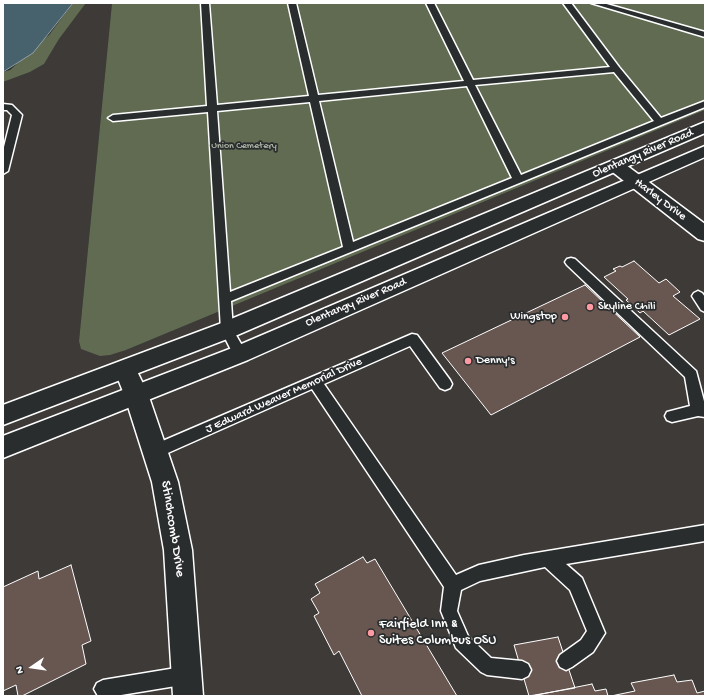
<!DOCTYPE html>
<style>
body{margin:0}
#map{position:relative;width:708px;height:699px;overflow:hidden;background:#2a2d2e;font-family:"Gochi Hand",sans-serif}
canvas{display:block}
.frame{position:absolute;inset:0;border:4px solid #fff;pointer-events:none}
.north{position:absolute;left:12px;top:647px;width:40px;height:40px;-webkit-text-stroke:3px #2a2d2e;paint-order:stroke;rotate:257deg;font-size:11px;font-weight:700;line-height:16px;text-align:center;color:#fff}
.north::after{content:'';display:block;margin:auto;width:14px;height:18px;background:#fff;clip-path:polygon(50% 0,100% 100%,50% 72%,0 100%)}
</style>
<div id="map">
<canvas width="708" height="699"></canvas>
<div class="frame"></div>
<div class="north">N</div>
</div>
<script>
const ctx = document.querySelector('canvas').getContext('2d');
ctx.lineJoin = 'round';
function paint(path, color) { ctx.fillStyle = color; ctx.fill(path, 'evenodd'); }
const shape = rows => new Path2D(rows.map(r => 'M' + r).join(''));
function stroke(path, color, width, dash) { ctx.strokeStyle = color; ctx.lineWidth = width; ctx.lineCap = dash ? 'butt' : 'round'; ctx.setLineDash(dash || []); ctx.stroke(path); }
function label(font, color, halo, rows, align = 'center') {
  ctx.font = font + ' "Gochi Hand",sans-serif'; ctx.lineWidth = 3.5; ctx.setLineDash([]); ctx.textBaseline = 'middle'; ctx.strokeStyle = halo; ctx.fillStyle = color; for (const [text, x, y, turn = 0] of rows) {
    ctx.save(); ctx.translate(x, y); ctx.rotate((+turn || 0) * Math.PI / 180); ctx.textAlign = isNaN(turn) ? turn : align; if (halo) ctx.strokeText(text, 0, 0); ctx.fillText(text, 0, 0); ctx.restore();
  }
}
paint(shape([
 [86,3,112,3,79,341,126,350,705,110,705,696,3,696,3,82,30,72,44,64,59,39]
]), '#3d3a38');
paint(shape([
 [73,3,86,3,59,39,44,64,30,72,3,82,3,72,10,70,49,35],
 [112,3,705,3,705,110,126,350,110,355,100,356,81,349,79,341]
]), '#606b52');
const water = shape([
 [3,3,73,3,33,53,3,72,3,3]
]);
paint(water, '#48626d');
stroke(water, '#91a1a7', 1);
const building = shape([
 [634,261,659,283,666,279,680,292,673,296,700,319,669,335,643,311,640,313,626,300,628,299,604,277,616,271,613,269,620,266,622,267,634,261],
 [585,285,640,337,491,415,442,353,585,285],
 [363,557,367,563,375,559,457,696,362,696,339,651,334,655,314,616,319,613,311,599,320,593,315,584,363,557],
 [71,565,91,641,82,645,86,664,22,696,18,696,16,685,3,691,3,587,38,571,39,579,71,565],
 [558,637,575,688,529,696,514,645,558,637],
 [674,675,677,682,692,680,697,693,705,691,705,696,611,696,635,691,631,683,674,675],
 [592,684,595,691,606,689,608,696,532,696,592,684]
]);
paint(building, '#685751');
stroke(building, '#fff', 1);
const lane = shape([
 [201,3,209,3,217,105,309,96,288,3,296,3,318,95,464,81,426,3,434,3,473,80,610,67,563,3,571,3,619,67,661,118,705,101,705,107,231,301,233,330,247,354,245,358,240,359,235,358,221,330,208,112,113,121,108,118,113,115,207,106,201,3],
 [614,72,654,121,521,175,475,85,614,72],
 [467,86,512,178,353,242,319,101,467,86],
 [310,102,343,247,230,292,217,111,310,102],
 [591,3,603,3,705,32,705,37,591,3],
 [3,104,12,105,22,115,8,171,3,174,3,151,12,115,7,110,3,110,3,104],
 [571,258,575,259,696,371,705,405,705,417,698,416,672,422,667,420,665,416,667,412,690,406,685,377,567,265,565,262,567,259,571,258],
 [698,291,702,293,705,297,705,312,701,310,692,296,694,293,698,291],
 [412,334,417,335,450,380,452,384,450,388,445,390,440,388,410,346,324,384,456,575,479,565,524,555,705,525,705,541,566,564,582,578,605,633,593,652,572,667,566,670,560,667,557,661,560,655,581,640,587,631,570,590,545,567,480,581,461,590,457,611,468,636,491,658,522,661,528,664,531,670,528,676,522,679,487,675,481,672,456,648,441,611,444,587,312,389,161,456,156,457,151,456,149,451,151,446,412,334],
 [188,666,194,669,197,675,194,681,188,684,115,696,98,696,94,689,97,683,103,680,188,666]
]);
const street = shape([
 [616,161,622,162,705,224,705,241,698,239,610,170,607,166,610,162,616,161],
 [125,360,133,363,148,394,178,482,192,550,203,696,173,696,164,550,152,482,124,394,114,369,117,363,125,360]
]);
const secondary = shape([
 [705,122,705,133,235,336,3,425,3,405,219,324,705,122],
 [705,146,705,157,248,360,3,458,3,436,232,348,705,146]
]);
stroke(lane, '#fff', 3);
stroke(street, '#fff', 3);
stroke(secondary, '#fff', 3);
paint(lane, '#2a2d2e');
paint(street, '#2a2d2e');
paint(secondary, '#2a2d2e');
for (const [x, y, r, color] of [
 [590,307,4,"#ff9aa2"],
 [565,317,4,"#ff9aa2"],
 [468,361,4,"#ff9aa2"],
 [371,633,4,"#ff9aa2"]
]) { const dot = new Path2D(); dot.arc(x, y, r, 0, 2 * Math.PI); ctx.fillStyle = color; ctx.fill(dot); stroke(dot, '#2a2d2e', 1.5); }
label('10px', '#b0b5a8', '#2a2d2e', [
 ["Union Cemetery",244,146]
]);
label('12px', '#fff', '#2a2d2e', [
 ["Olentangy River Road",643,154,-23],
 ["Harley Drive",660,200,37],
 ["Olentangy River Road",356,303,-23],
 ["J Edward Weaver Memorial Drive",284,396,-24]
]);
label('12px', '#fff', '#2a2d2e', [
 ["Skyline Chili",598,307],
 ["Wingstop",557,317,"right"],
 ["Denny's",476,361]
], 'left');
label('14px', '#fff', '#2a2d2e', [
 ["Stinchcomb Drive",172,529,81]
]);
label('14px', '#fff', '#2a2d2e', [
 ["Fairfield Inn &",379,625],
 ["Suites Columbus OSU",379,641]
], 'left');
</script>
